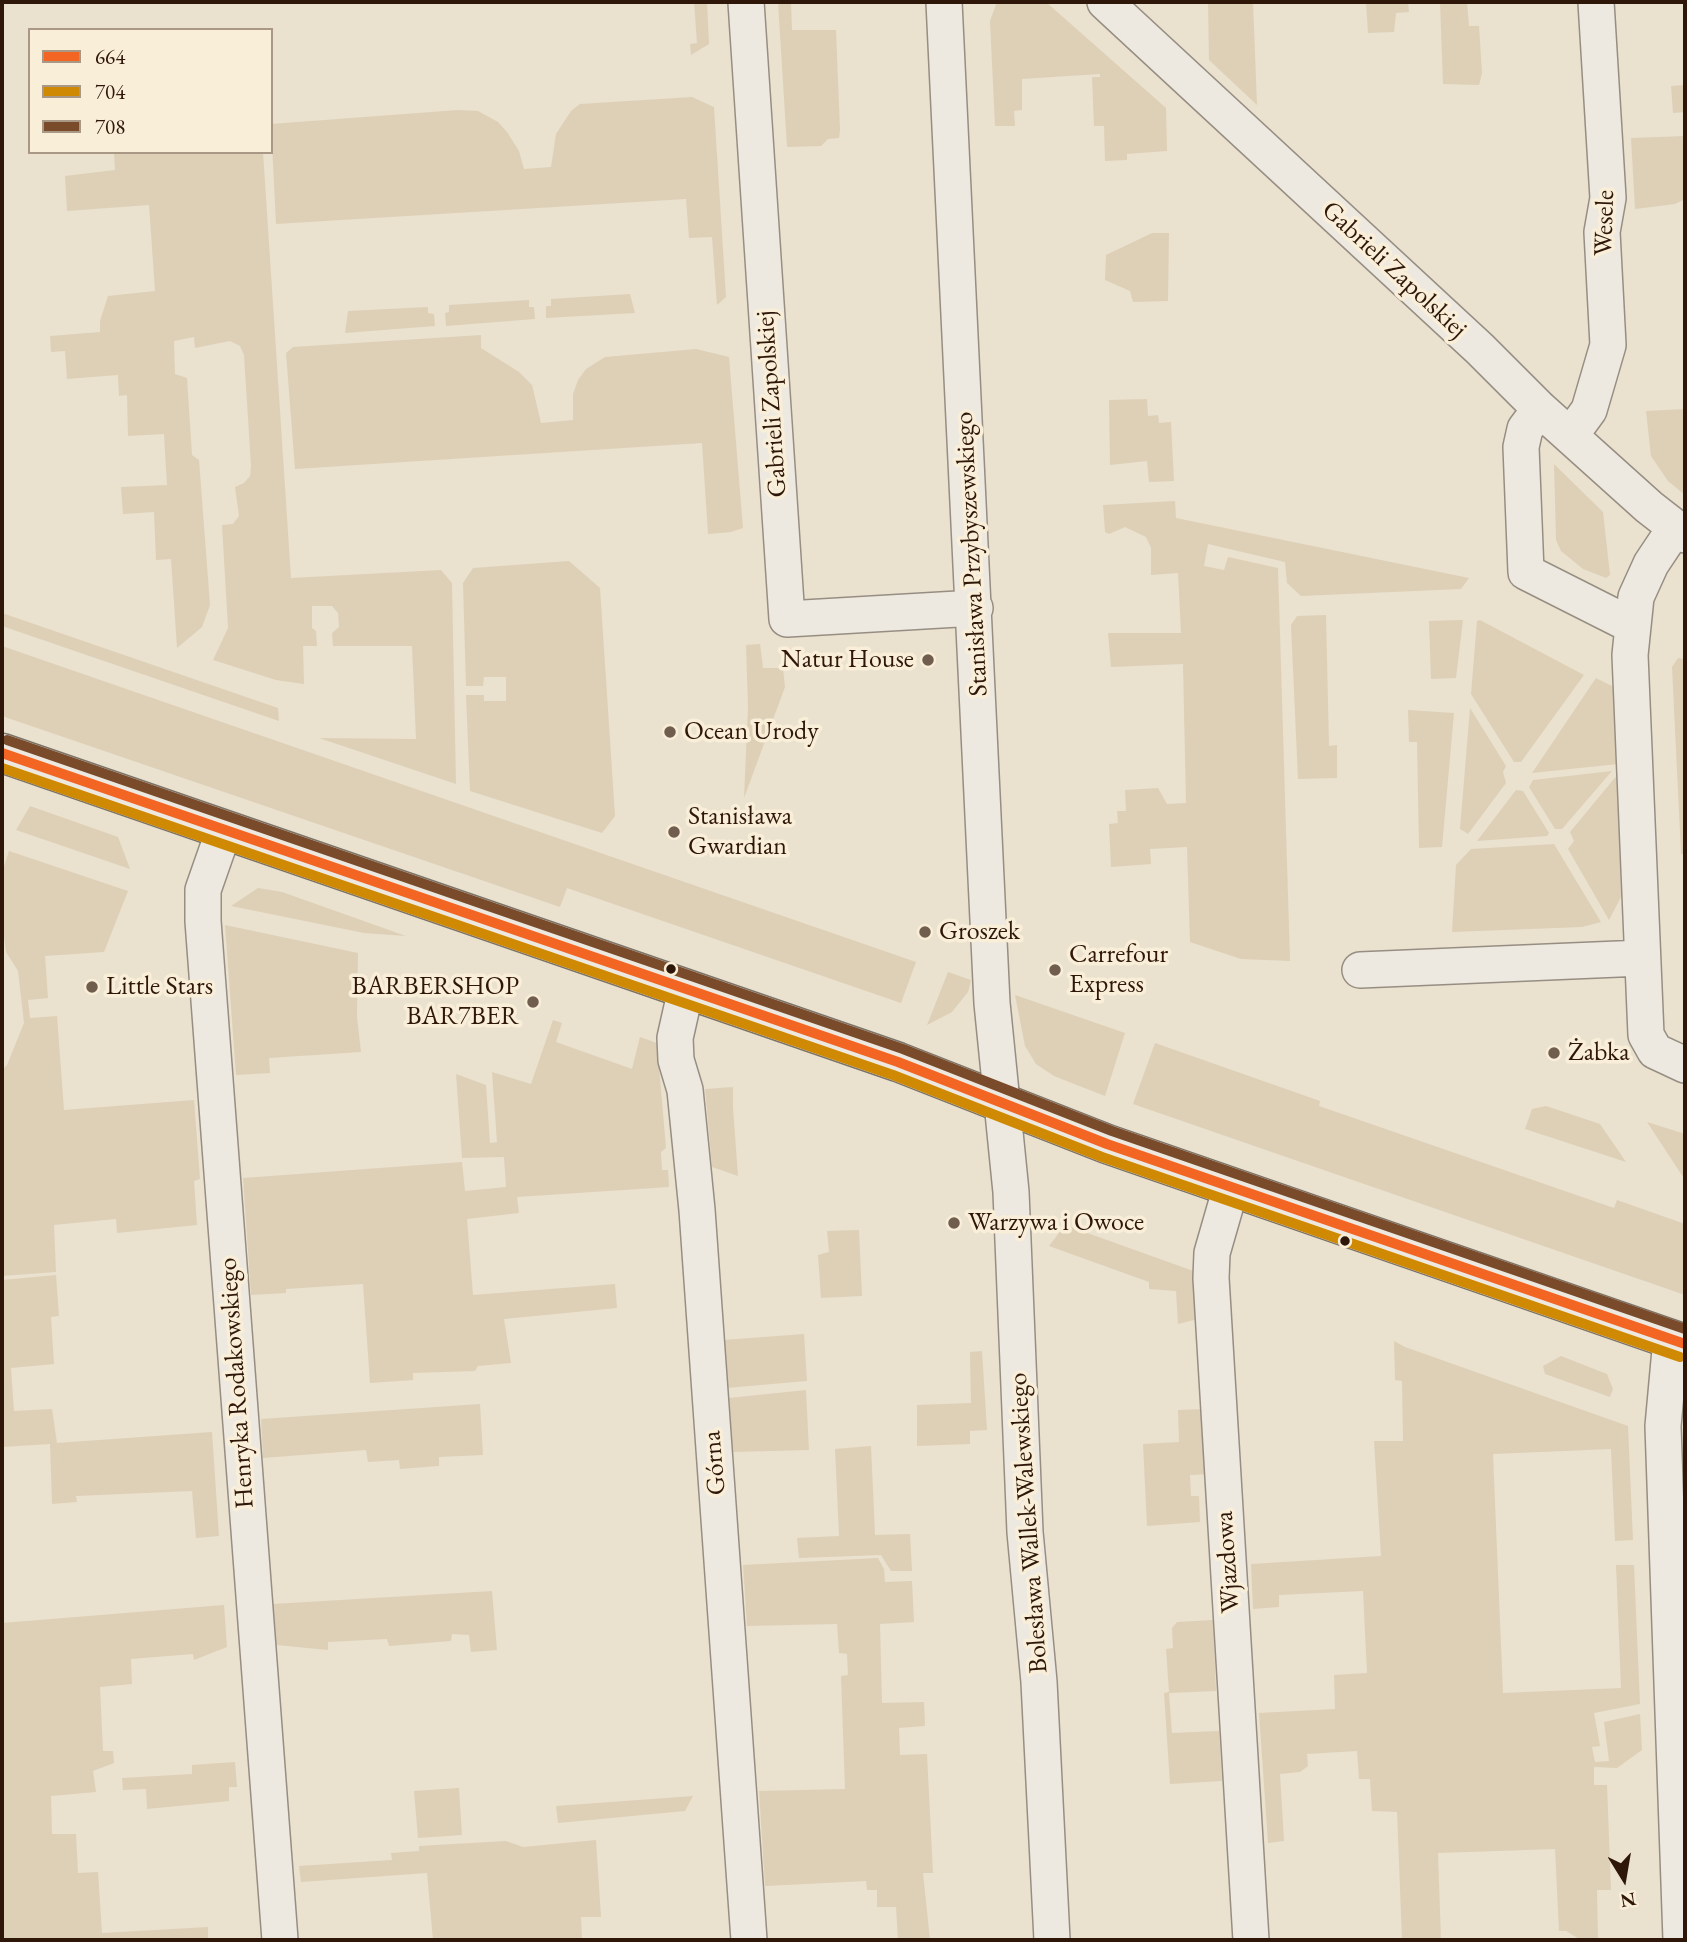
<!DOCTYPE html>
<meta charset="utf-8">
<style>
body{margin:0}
#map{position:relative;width:1687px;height:1942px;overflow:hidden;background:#eae1cf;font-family:"EB Garamond",serif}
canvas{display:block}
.frame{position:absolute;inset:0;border:4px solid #2e1608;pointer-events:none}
.legend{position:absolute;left:28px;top:28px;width:245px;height:126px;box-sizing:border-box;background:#f9eed8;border:2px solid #a89885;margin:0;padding:9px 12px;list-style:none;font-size:21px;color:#2e1608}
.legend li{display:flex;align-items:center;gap:14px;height:35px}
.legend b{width:35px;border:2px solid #a89885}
.north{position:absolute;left:1589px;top:1844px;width:70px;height:70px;-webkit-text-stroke:5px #f9eed8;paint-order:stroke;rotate:169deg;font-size:19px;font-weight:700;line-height:28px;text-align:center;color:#2e1608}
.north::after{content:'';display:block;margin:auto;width:24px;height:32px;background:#2e1608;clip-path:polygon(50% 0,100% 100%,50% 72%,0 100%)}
</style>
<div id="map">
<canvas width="1687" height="1942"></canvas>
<div class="frame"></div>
<ul class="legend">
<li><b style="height:9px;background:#f26522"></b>664</li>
<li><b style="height:9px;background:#cf8902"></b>704</li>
<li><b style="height:9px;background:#7a4b2a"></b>708</li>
</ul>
<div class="north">N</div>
</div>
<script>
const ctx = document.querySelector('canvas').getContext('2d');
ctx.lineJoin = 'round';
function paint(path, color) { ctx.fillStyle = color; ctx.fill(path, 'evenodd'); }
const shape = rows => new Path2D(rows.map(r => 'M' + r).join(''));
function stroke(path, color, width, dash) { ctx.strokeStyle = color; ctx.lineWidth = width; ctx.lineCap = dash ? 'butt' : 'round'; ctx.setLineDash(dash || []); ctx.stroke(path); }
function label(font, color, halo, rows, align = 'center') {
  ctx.font = font + ' "EB Garamond",serif'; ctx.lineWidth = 7; ctx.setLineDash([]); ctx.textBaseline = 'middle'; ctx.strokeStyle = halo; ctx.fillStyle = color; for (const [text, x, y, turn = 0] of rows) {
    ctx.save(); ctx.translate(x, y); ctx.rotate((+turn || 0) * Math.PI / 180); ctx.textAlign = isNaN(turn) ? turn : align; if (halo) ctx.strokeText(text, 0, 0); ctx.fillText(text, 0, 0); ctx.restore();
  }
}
paint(shape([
 [694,2,707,2,709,44,691,55,690,44,697,43],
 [778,2,791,2,792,30,836,30,840,130,839,138,828,139,821,146,787,147],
 [997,2,1046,2,1166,108,1167,151,1127,154,1127,160,1105,161,1104,126,1094,126,1092,77,1100,77,1100,74,1022,79,1022,110,1014,111,1015,126,995,126,990,21],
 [1208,2,1253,2,1257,105,1209,60],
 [1366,2,1408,2,1409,12,1396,13,1394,32,1368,33],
 [1440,2,1467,2,1469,26,1479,26,1482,73,1479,85,1443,84],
 [1685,85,1685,112,1673,113,1671,86],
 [692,97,714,107,726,297,717,305,712,237,689,238,686,199,276,224,271,124,458,110,478,111,498,122,507,132,519,151,524,169,551,167,556,134,571,111,580,104],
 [1685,136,1685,199,1675,204,1635,209,1631,138],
 [114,152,263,152,291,578,441,570,452,583,456,784,319,738,416,739,412,646,333,646,332,633,339,627,338,613,332,606,312,606,312,628,316,631,317,646,303,646,304,684,276,680,213,660,228,628,222,525,233,524,239,516,235,487,244,483,250,476,251,466,244,355,240,346,230,341,195,348,194,337,174,341,175,374,187,378,192,455,199,460,210,605,202,627,177,648,171,559,156,560,154,512,123,514,121,487,167,485,164,434,128,436,127,395,119,396,118,375,67,379,65,351,51,352,50,336,100,332,100,321,108,296,155,291,149,205,67,211,65,176,115,170],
 [1152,233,1169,233,1168,301,1133,302,1130,291,1105,280,1106,255],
 [630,294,635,313,546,318,546,306,551,306,551,299],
 [529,300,529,307,534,307,535,319,446,326,445,313,449,312,449,305],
 [428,307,428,313,434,314,435,326,345,333,348,311],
 [481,335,481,348,519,372,532,385,541,423,573,420,573,394,578,380,586,369,605,357,696,349,729,357,743,528,731,532,708,534,702,443,295,469,286,353,293,347],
 [1147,399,1148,416,1158,415,1159,423,1171,422,1174,481,1149,482,1147,461,1110,465,1109,400],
 [1685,409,1685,495,1668,481,1651,456,1646,411],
 [1554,464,1603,512,1610,575,1606,578,1583,569,1561,551,1556,540],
 [1175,501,1176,518,1469,578,1461,589,1301,596,1287,583,1285,562,1208,544,1204,566,1224,570,1228,557,1278,568,1290,961,1241,959,1190,942,1187,847,1150,849,1151,864,1111,867,1109,824,1118,823,1117,811,1126,811,1125,790,1158,788,1167,804,1186,803,1185,756,1183,664,1111,667,1108,633,1181,633,1178,573,1151,575,1151,548,1146,537,1125,527,1109,534,1105,532,1103,505],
 [569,561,600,588,615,816,602,833,470,791,466,695,484,695,484,701,506,701,506,677,484,677,483,686,466,686,463,583,473,568],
 [2,613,278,708,279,721,2,626],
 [1326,615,1329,746,1337,745,1337,778,1298,779,1291,625,1297,616],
 [1463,620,1456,678,1431,679,1429,621],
 [1480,620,1584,675,1521,762,1514,762,1471,694,1477,621],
 [760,644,763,668,783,668,785,687,744,798,748,707,746,645],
 [2,646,916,962,901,1003,567,888,560,907,2,716],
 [1678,658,1685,659,1685,854,1681,854,1672,667],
 [1596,678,1614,687,1618,764,1532,773],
 [1470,708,1506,766,1503,772,1506,783,1468,834,1460,829],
 [1408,710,1454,713,1442,847,1419,848,1417,742,1409,742],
 [1612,771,1562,829,1555,829,1529,787,1533,780],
 [1618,774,1621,897,1609,920,1568,849,1574,841,1570,832],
 [1516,790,1523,791,1549,833,1547,836,1477,841],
 [30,806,118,837,130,869,16,830],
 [1554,844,1601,922,1582,927,1452,932,1456,865,1471,849],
 [9,851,128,891,104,952,45,956,48,998,28,1000,30,1018,57,1016,64,1110,194,1100,200,1179,194,1181,197,1225,117,1233,116,1219,54,1225,56,1272,2,1276,2,1070,7,1065,24,1023,18,971,6,952,2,920,2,872],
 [258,888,282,892,406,936,364,933,231,906],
 [225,925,358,953,357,1017,361,1052,269,1058,270,1073,236,1075],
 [948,972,971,980,968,992,952,1012,927,1025],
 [1015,995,1125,1033,1105,1096,1054,1076,1036,1064,1025,1046],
 [553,1020,562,1023,556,1042,632,1069,640,1037,657,1043,666,1148,661,1152,662,1170,668,1170,669,1187,517,1197,519,1213,467,1219,473,1295,615,1284,617,1308,504,1319,511,1363,478,1366,475,1371,413,1373,413,1380,370,1383,363,1284,286,1289,286,1293,251,1295,243,1178,462,1162,465,1191,506,1187,504,1157,462,1158,456,1074,486,1085,490,1143,497,1142,492,1072,531,1084],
 [1155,1043,1320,1101,1319,1106,1614,1208,1617,1200,1685,1224,1685,1295,1133,1104],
 [733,1087,733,1108,738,1176,712,1167,705,1089],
 [1546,1106,1600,1124,1626,1162,1525,1129,1532,1109],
 [1647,1122,1685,1134,1685,1180],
 [1065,1225,1199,1273,1198,1319,1178,1324,1176,1291,1149,1289,1149,1282,1049,1246],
 [859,1230,862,1296,821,1298,818,1255,829,1252,827,1231],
 [56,1275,59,1316,51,1317,54,1364,11,1368,14,1411,52,1409,57,1443,212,1432,219,1536,196,1538,192,1491,76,1496,77,1502,52,1504,50,1444,2,1447,2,1280],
 [804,1334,807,1381,726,1388,723,1340],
 [1394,1341,1405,1347,1628,1426,1633,1540,1615,1541,1611,1449,1493,1454,1503,1693,1621,1688,1616,1565,1634,1565,1640,1704,1594,1713,1600,1746,1592,1747,1595,1762,1609,1761,1604,1722,1640,1714,1642,1750,1617,1768,1594,1767,1594,1785,1607,1785,1611,1890,1597,1890,1598,1940,1581,1940,1566,1931,1559,1931,1555,1849,1438,1853,1441,1940,1402,1940,1397,1812,1372,1811,1370,1779,1359,1779,1357,1751,1307,1754,1308,1766,1300,1772,1280,1774,1284,1841,1268,1843,1259,1713,1335,1709,1334,1675,1367,1673,1363,1591,1279,1595,1279,1607,1253,1609,1251,1564,1381,1556,1374,1441,1403,1441,1402,1381,1395,1380],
 [982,1351,987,1430,970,1431,970,1444,917,1446,917,1405,971,1403,970,1352],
 [1561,1356,1607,1374,1613,1389,1610,1397,1545,1374,1543,1366],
 [806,1390,809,1450,732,1452,729,1398],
 [480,1404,483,1455,439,1457,439,1466,400,1469,399,1460,368,1462,366,1450,263,1458,261,1419],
 [1207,1409,1211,1474,1190,1475,1191,1496,1199,1496,1200,1522,1147,1526,1143,1444,1179,1442,1178,1410],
 [871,1446,875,1535,910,1534,912,1571,891,1571,881,1555,799,1558,797,1538,839,1536,835,1449],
 [878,1558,884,1569,885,1582,912,1581,914,1622,880,1624,882,1703,924,1702,925,1726,899,1728,900,1755,927,1754,933,1873,923,1873,930,1940,898,1940,896,1907,877,1907,877,1890,867,1890,866,1881,765,1886,759,1791,845,1789,841,1676,848,1675,847,1654,839,1653,837,1624,747,1626,743,1565],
 [492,1591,497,1650,471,1652,469,1635,452,1634,451,1641,389,1646,387,1639,328,1642,328,1650,276,1645,273,1604],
 [224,1605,227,1647,194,1660,193,1654,131,1659,132,1684,100,1687,103,1751,113,1751,114,1763,93,1771,96,1792,51,1796,52,1834,76,1834,78,1873,98,1872,102,1933,208,1927,208,1940,2,1940,2,1623],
 [1213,1620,1216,1691,1169,1693,1172,1733,1219,1731,1222,1781,1170,1784,1164,1693,1169,1692,1166,1649,1173,1648,1172,1628,1177,1622],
 [235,1762,237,1787,229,1787,229,1801,147,1809,146,1789,123,1790,122,1778,192,1774,192,1765],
 [459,1788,462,1835,418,1838,414,1791],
 [693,1796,685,1811,558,1823,556,1806],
 [596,1840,601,1917,581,1917,582,1940,433,1940,427,1873,301,1882,299,1866,392,1860,391,1853,419,1851,419,1846,506,1841,523,1847]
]), '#ded0b7');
const street = shape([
 [746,2,787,619,975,608],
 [944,2,992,1003,1011,1192,1025,1532,1039,1682,1052,1940],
 [1105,2,1480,349,1540,409,1649,507,1685,535],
 [1540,409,1525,429,1521,447,1526,572,1631,625],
 [1570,436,1589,410,1608,345,1602,232,1608,198,1596,2],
 [1675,528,1651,564,1636,597,1630,655,1646,1035,1655,1051,1685,1065],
 [224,830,203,890,203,921,280,1940],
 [1360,970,1642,958],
 [686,989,675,1038,676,1060,685,1090,697,1210,749,1940],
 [1231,1187,1212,1253,1211,1278,1251,1940],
 [1671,1339,1663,1426,1681,1940]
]);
const secondary = shape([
 [2,753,898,1062,1107,1144,1685,1344]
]);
stroke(street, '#978e83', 38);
stroke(secondary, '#7c7368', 41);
stroke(street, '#ede9e0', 35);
stroke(secondary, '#ede9e0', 38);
stroke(shape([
 [2,753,898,1062,1107,1144,1685,1344]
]), '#f26522', 10);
stroke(shape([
 [2,768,893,1075,1102,1157,1680,1357]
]), '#cf8902', 10);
stroke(shape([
 [7,740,903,1049,1112,1131,1685,1329]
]), '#7a4b2a', 10);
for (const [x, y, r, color] of [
 [928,660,7,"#705d4e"],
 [670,732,7,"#705d4e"],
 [674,832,7,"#705d4e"],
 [925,932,7,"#705d4e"],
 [671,969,6,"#2e1608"],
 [1055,970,7,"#705d4e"],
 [92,987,7,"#705d4e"],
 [533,1002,7,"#705d4e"],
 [1554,1053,7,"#705d4e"],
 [954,1223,7,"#705d4e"],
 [1345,1241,6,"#2e1608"]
]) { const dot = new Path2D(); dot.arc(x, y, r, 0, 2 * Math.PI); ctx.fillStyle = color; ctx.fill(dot); stroke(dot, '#f9eed8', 2.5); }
label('26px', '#2e1608', '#f9eed8', [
 ["Wesele",1605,223,-88],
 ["Gabrieli Zapolskiej",1394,270,43],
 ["Gabrieli Zapolskiej",772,404,-94],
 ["Stanisława Przybyszewskiego",972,554,-93],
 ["Henryka Rodakowskiego",237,1383,-94],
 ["Górna",715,1463,-95],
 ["Bolesława Wallek-Walewskiego",1029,1523,-94],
 ["Wjazdowa",1228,1562,-94]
]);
label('26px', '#2e1608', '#f9eed8', [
 ["Natur House",914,660,"right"],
 ["Ocean Urody",684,732],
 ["Stanisława",688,817],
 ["Gwardian",688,847],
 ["Groszek",939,932],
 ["Carrefour",1069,955],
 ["Express",1069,985],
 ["Little Stars",106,987],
 ["BARBERSHOP",519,987,"right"],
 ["BAR7BER",519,1017,"right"],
 ["Żabka",1568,1053],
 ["Warzywa i Owoce",968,1223]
], 'left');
</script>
